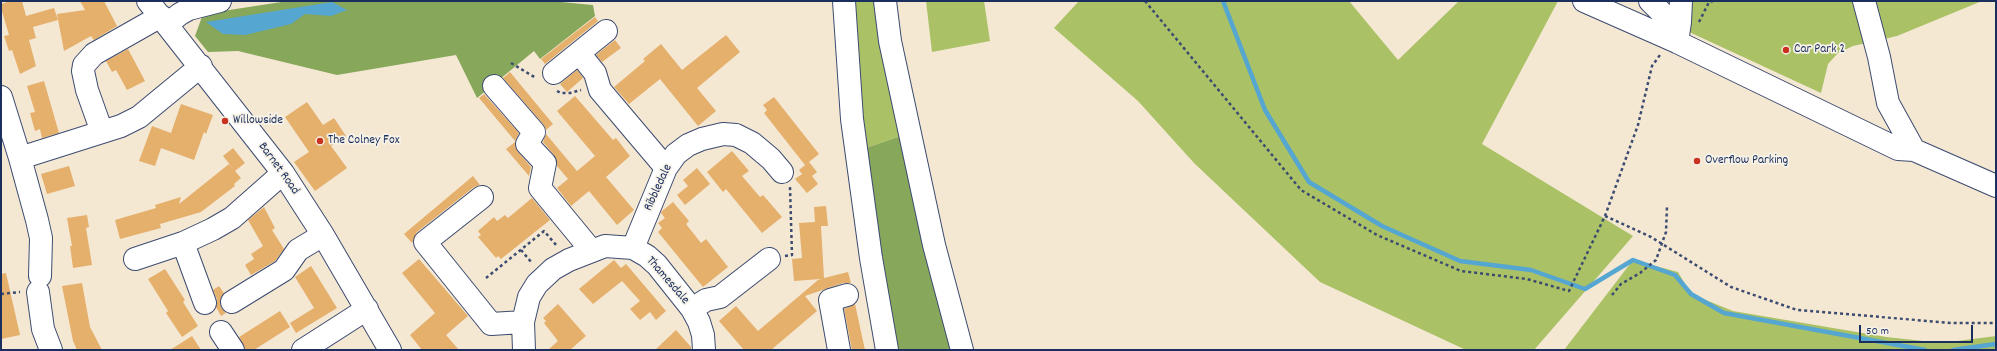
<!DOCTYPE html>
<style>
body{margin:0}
#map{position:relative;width:1997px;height:351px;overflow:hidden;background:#f4e8d3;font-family:Dekko,sans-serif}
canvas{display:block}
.frame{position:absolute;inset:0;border:2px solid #1b2f5e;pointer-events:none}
.scale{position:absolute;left:1859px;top:325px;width:114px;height:18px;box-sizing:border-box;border:2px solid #1b2f5e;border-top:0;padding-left:5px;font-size:12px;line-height:14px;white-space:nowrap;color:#1b2f5e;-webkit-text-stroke:3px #f7f3e8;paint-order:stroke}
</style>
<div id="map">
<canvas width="1997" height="351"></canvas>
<div class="frame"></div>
<div class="scale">50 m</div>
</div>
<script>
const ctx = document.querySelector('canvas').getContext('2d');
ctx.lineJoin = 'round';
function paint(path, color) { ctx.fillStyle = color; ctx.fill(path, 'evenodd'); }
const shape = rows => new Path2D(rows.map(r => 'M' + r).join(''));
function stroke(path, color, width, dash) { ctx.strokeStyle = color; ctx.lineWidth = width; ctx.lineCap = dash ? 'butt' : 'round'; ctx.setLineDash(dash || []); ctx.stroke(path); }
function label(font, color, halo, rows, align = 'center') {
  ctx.font = font + ' Dekko,sans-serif'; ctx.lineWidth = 3.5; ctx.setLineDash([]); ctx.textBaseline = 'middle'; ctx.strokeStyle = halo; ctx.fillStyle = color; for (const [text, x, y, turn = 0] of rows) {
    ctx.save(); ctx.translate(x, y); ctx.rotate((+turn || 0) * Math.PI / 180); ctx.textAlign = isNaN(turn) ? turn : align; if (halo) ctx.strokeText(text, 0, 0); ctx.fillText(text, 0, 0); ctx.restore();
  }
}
paint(shape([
 [852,1,876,1,901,136,866,148],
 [926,1,984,1,990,41,932,52],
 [1079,1,1349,1,1398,60,1459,1,1558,1,1482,144,1633,236,1534,350,1466,350,1320,282,1194,163,1138,101,1054,28],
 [1693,1,1982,1,1897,36,1853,46,1838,53,1828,64,1821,93,1687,31],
 [1633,260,1678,272,1691,294,1733,311,1886,337,1942,343,1996,336,1996,350,1564,350]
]), '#aac166');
paint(shape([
 [288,1,551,1,593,5,595,16,540,59,534,51,477,98,456,55,337,75,238,51,208,52,195,36,203,14],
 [901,136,954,350,897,350,881,264,866,148]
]), '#87a75b');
paint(shape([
 [332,2,347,10,331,16,305,14,291,24,245,35,223,34,206,22]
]), '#55a6d0');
stroke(shape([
 [1223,1,1265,110,1309,182,1382,226,1460,261,1531,270,1585,289,1633,260,1675,275,1691,294,1724,313,1925,350],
 [1953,350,1996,344]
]), '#55a6d0', 4.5);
paint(shape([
 [11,1,22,1,26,16,54,8,58,20,33,27,36,38,29,40,36,66,20,74,12,50,9,51,4,36,9,35,1,8,1,4],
 [80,1,104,1,117,26,94,40,91,36,64,51,57,14,85,10],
 [595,17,598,21,545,64,541,59],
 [726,35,740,52,697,88,716,111,698,126,660,79,629,104,614,87,645,61,643,59,661,44,682,70],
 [615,40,621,48,602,62,596,55],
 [128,49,145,81,127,90,116,70,112,72,106,61],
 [577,70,583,78,567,92,560,84],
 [510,72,553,124,546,130,543,124,503,78],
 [44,81,59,133,42,138,40,129,35,131,30,113,35,112,27,86],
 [484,94,519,133,515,141,479,98],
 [575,96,613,140,616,138,630,156,606,177,634,210,617,225,589,191,571,206,557,188,568,179,557,166,554,155,543,142,546,134,577,171,595,156,557,111],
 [774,97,819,154,805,165,764,113,767,110,763,105],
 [307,102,323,125,334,118,346,136,331,146,347,168,315,191,294,162,309,152,285,117],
 [181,104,213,115,206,134,204,132,194,160,161,148,155,166,139,161,152,126,171,133],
 [515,142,515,146,518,152,531,167,529,176,506,149],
 [233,148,245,163,235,171,223,156],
 [732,151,749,171,742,176,760,197,763,195,782,217,762,233,726,189,723,192,707,172],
 [809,162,817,172,812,176,818,184,807,193,795,179,802,174,799,170],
 [229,164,241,178,234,184,235,186,201,212,160,224,161,228,120,239,115,220,156,208,155,205,181,197,179,204],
 [69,166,75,186,47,194,41,174],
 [697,168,710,184,685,205,677,195,688,186,683,180],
 [473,176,480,185,474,187,417,232,412,243,404,234],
 [532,198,550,220,501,259,498,256,496,258,478,237,481,235,478,231,494,217,497,221,505,215,508,218],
 [673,202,689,221,686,224,701,243,706,239,728,267,703,287,658,232,662,228,658,223,665,218,661,213,662,211],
 [826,206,828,226,821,226,824,278,848,272,851,283,843,283,805,296,817,311,771,350,744,350,719,321,736,306,758,331,818,280,821,279,794,281,792,259,802,258,799,223,815,222,814,207],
 [264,207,275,228,272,230,284,249,275,261,251,275,245,265,254,259,251,254,263,246,248,220],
 [87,215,89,227,86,228,92,265,73,268,70,246,72,246,67,218],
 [419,259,468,316,446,335,459,350,422,350,410,335,435,313,402,273],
 [614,260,621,268,626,264,666,311,656,320,650,312,640,320,630,309,640,301,622,281,593,304,579,289],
 [311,266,337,308,296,333,290,323,314,308,295,277],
 [165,269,185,300,183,302,198,326,182,337,166,313,168,311,148,279],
 [6,273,20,335,1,339,1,274],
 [82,283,90,327,102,350,77,350,73,341,62,286],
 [219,286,224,293,220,303,222,309,226,313,221,316,216,307,217,299,213,290],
 [558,304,586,336,570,350,548,350,558,341,544,323,546,321,543,318],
 [855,304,865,350,852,350,844,309],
 [280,311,290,327,254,350,245,350,239,337],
 [676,330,691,347,691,350,655,350],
 [192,336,201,350,170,350]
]), '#e5af6c');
const minor = shape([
 [148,1,283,173,323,235,390,350],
 [1584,1,1677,42,1898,149,1914,150],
 [1650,1,1665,16,1680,22],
 [1864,1,1879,57,1888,103,1914,150,1996,186],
 [167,24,180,14,189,9,220,1],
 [1677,42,1680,22,1681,1],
 [579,53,595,73,600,90,666,168],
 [554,73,606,31],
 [494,86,534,132,527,144,545,163,540,188,591,250],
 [1,97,20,158,121,126,139,117,201,66],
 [102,132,87,90,83,71,84,65,94,54,161,16],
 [20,158,37,220,41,238,40,276],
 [482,197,425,242,491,324,523,322],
 [183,243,205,303],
 [633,248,666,168,676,154,688,145,702,139,723,134,736,135,752,143,771,159,782,172],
 [135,259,183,243,213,229,232,218,283,173],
 [38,292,43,329,51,350],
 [232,302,284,270,298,250,323,235],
 [692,309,706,300,720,297,769,259],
 [221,332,233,350],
 [303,350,367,309],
 [524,350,523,322,529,297,537,284,553,269,569,260,605,246,633,248,647,256,657,265,692,309,699,322,703,335,704,350],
 [839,350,830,300,847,295]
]);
const major = shape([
 [844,1,852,119,871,258,887,350],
 [885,1,890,41,934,245,962,350]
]);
stroke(minor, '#3c4b70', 24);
stroke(major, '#3c4b70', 24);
stroke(shape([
 [1145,1,1301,190,1377,235,1461,271,1527,279,1569,291,1605,216,1638,125,1652,66,1660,55],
 [1699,22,1709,2,1713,1],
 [511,63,536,78],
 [557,91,561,93,570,93,581,90],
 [1605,216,1651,237,1731,287,1797,310,1952,323,1996,323],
 [521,250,532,263],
 [785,256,792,255,790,187],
 [486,278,544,231,557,246],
 [1,294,20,292],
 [1612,295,1621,284,1640,273,1656,260,1666,232,1667,206]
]), '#3c4b70', 2.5, [3, 3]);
stroke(minor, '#fff', 22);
stroke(major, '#fff', 22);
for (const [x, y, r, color] of [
 [1786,50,4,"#c8321e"],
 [225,121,4,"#c8321e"],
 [320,141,4,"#c8321e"],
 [1697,161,4,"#c8321e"]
]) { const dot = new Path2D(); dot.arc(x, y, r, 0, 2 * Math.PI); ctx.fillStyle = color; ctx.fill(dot); stroke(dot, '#f7f3e8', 1.5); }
label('13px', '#1b2f5e', '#f7f3e8', [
 ["Car Park 2",1794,50],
 ["Willowside",233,121],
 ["The Colney Fox",328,141],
 ["Overflow Parking",1705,161]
], 'left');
label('13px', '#1b2f5e', '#f7f3e8', [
 ["Barnet Road",278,169,54],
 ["Ribbledale",659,188,-65],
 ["Thamesdale",667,281,49]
]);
</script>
